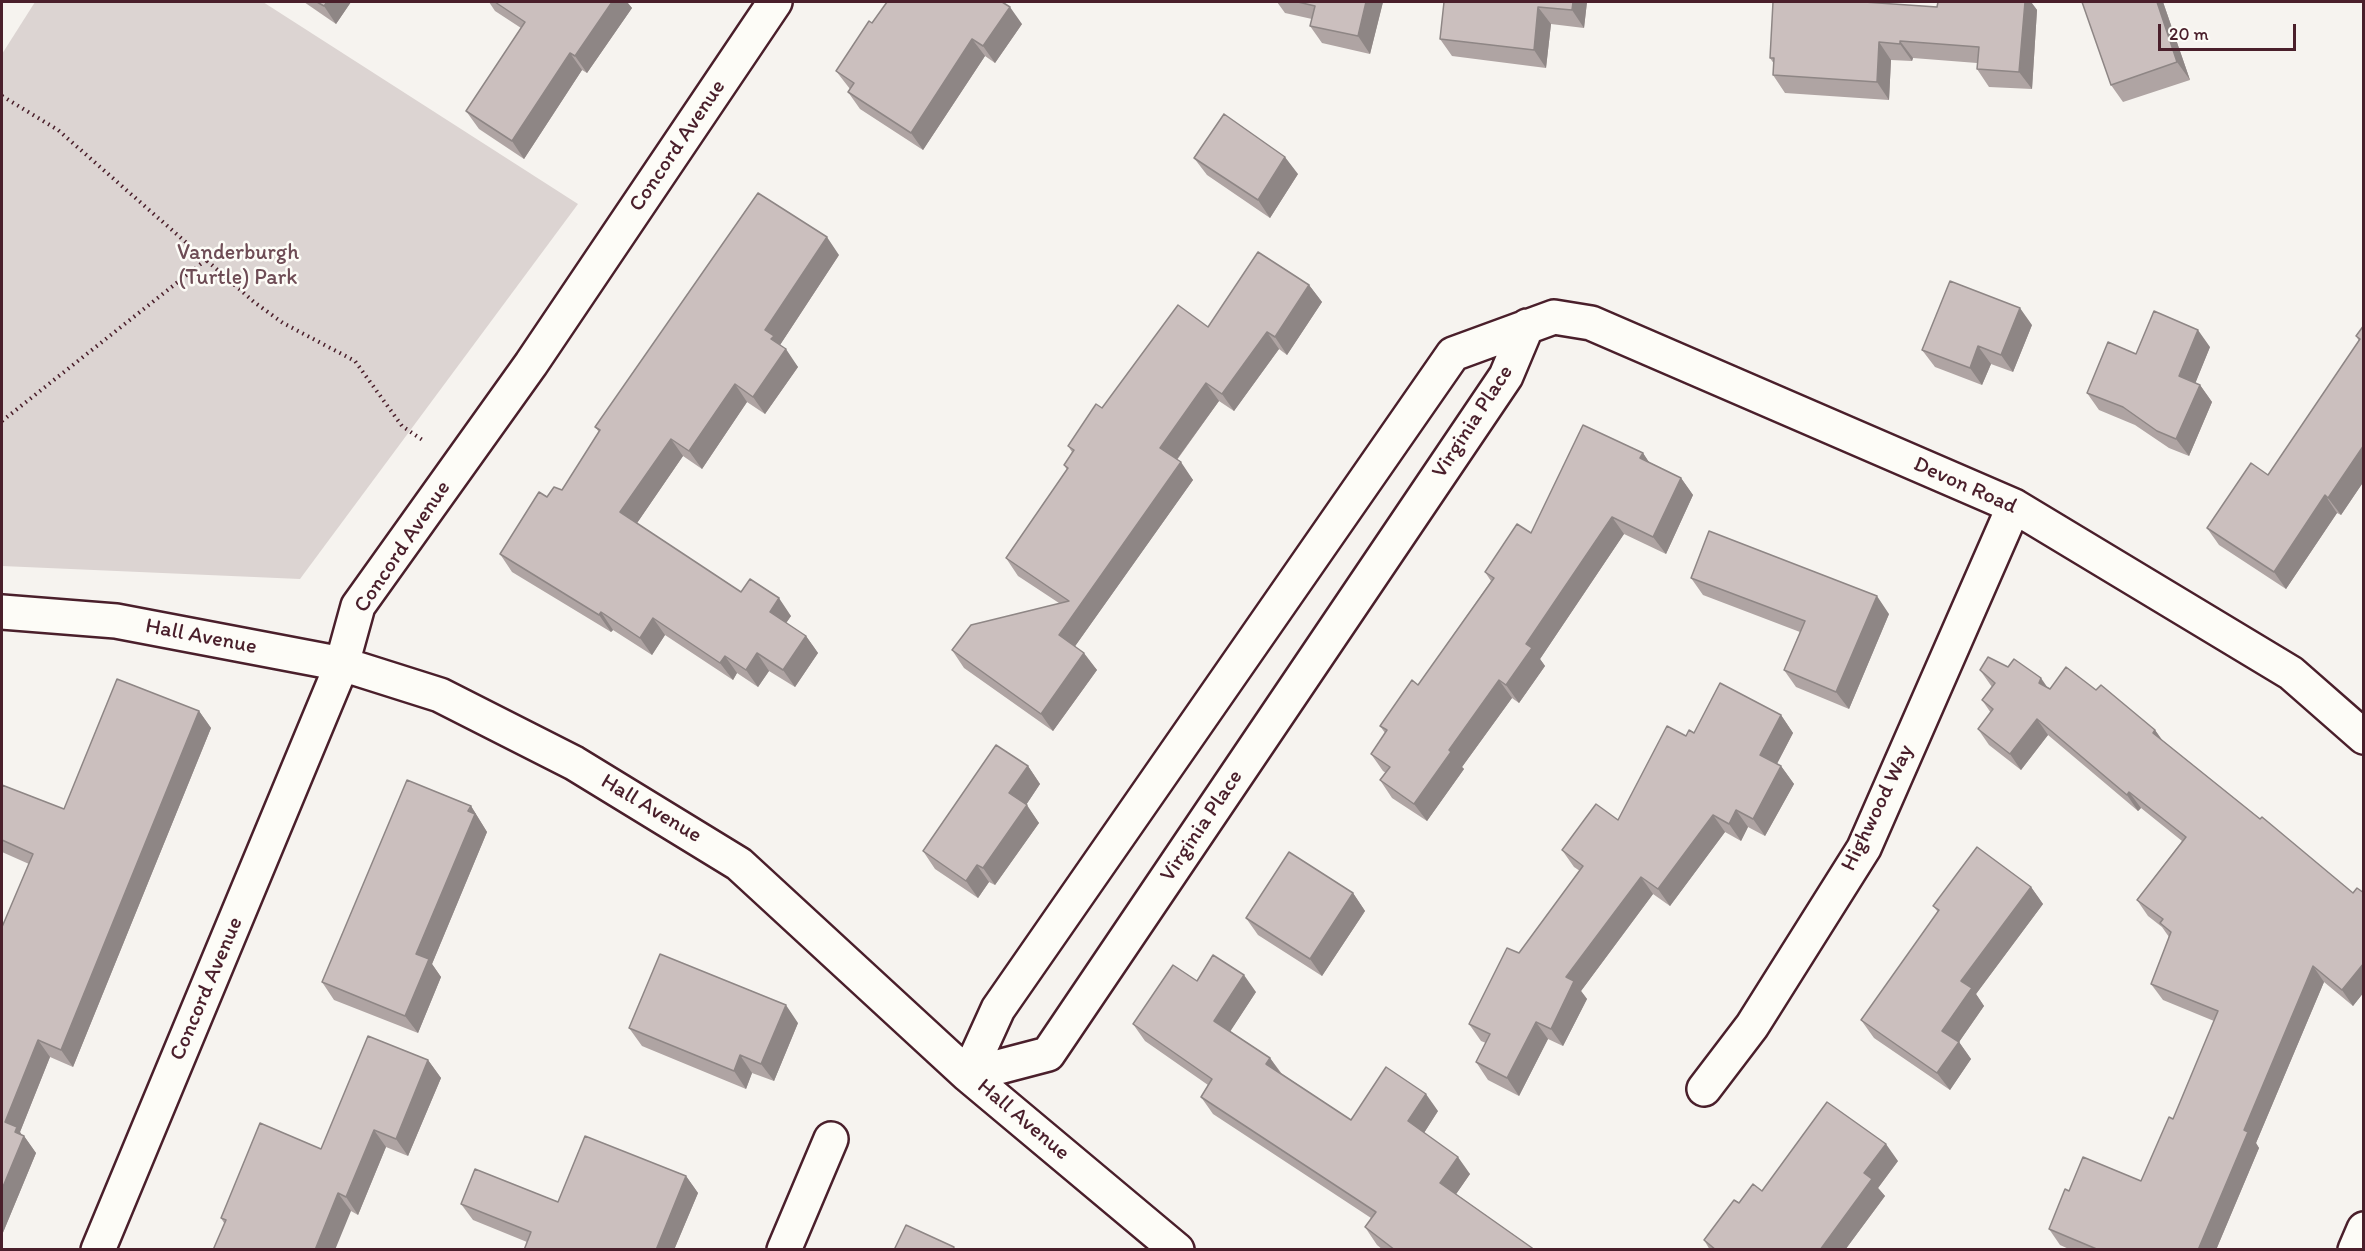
<!DOCTYPE html>
<style>
body{margin:0}
#map{position:relative;width:2365px;height:1251px;overflow:hidden;background:#f6f3ef;font-family:Itim,sans-serif}
canvas{display:block}
.frame{position:absolute;inset:0;border:3px solid #4a1f2b;pointer-events:none}
.scale{position:absolute;left:2158px;top:24px;width:138px;height:27px;box-sizing:border-box;border:3px solid #4a1f2b;border-top:0;padding-left:8px;font-size:18px;line-height:21px;white-space:nowrap;color:#4a1f2b;-webkit-text-stroke:4px #fdfcf7;paint-order:stroke}
</style>
<div id="map">
<canvas width="2365" height="1251"></canvas>
<div class="frame"></div>
<div class="scale">20 m</div>
</div>
<script>
const ctx = document.querySelector('canvas').getContext('2d');
ctx.lineJoin = 'round';
function paint(path, color) { ctx.fillStyle = color; ctx.fill(path, 'evenodd'); }
const shape = rows => new Path2D(rows.map(r => 'M' + r).join(''));
function stroke(path, color, width, dash) { ctx.strokeStyle = color; ctx.lineWidth = width; ctx.lineCap = dash ? 'butt' : 'round'; ctx.setLineDash(dash || []); ctx.stroke(path); }
function label(font, color, halo, rows, align = 'center') {
  ctx.font = font + ' Itim,sans-serif'; ctx.lineWidth = 5; ctx.setLineDash([]); ctx.textBaseline = 'middle'; ctx.strokeStyle = halo; ctx.fillStyle = color; for (const [text, x, y, turn = 0] of rows) {
    ctx.save(); ctx.translate(x, y); ctx.rotate((+turn || 0) * Math.PI / 180); ctx.textAlign = isNaN(turn) ? turn : align; if (halo) ctx.strokeText(text, 0, 0); ctx.fillText(text, 0, 0); ctx.restore();
  }
}
paint(shape([
 [35,2,263,2,578,204,300,579,2,566,2,54]
]), '#dcd4d2');
const minor = shape([
 [2,612,116,621,342,664,440,695,574,763,739,864,968,1075,1177,1250],
 [968,1075,998,1009,1453,354,1554,317,1591,323,2014,506,2291,673,2364,737],
 [968,1075,1048,1054,1506,376,1527,326],
 [1704,1089,1752,1026,1864,848,2014,506],
 [98,1250,342,664,358,606,531,364,775,2],
 [784,1250,831,1139],
 [2355,1250,2364,1229]
]);
stroke(minor, '#4a1f2b', 38);
stroke(shape([
 [2,96,58,130,254,302,283,323,355,361,402,426,424,441],
 [2,421,207,259]
]), '#4a1f2b', 4, [1.5, 4.5]);
stroke(minor, '#fdfcf7', 33);
paint(shape([
 [304,2,351,2,336,24],
 [489,2,627,2,632,8,587,73,582,70,524,159,479,129,466,111,521,28,495,11],
 [1277,2,1383,2,1370,54,1322,43,1310,26,1312,19,1285,13],
 [1444,2,1587,2,1584,28,1551,24,1546,68,1452,56,1440,39],
 [1938,2,2031,2,2037,10,2032,89,1989,87,1977,69,1977,63,1913,58,1912,61,1891,60,1889,100,1785,93,1773,75,1774,64,1770,58,1937,7],
 [2163,2,2190,80,2123,102,2111,85],
 [872,23,1022,24,995,63,985,56,923,150,860,109,848,92,850,89,836,71],
 [1194,158,1298,174,1270,218,1207,175],
 [839,255,780,345,798,367,765,414,747,402,702,469,683,456,637,523,741,592,791,616,786,623,806,636,818,653,795,687,769,671,758,687,737,673,733,680,665,635,652,655,613,630,611,632,512,572,500,554,547,497,562,490,599,432,595,427],
 [1309,285,1322,302,1287,355,1279,349,1234,411,1219,401,1177,460,1193,480,1075,646,1097,670,1053,731,964,668,952,650,1059,603,1018,576,1006,558,1067,470,1064,465,1072,452,1068,446,1102,408,1208,327],
 [2032,325,2013,372,1991,364,1982,385,1935,367,1922,350],
 [2364,325,2364,481,2341,515,2337,513,2286,589,2219,545,2207,528,2268,475,2359,341,2356,336],
 [2210,347,2195,383,2200,385,2212,402,2189,456,2169,448,2135,425,2099,410,2087,393,2136,354],
 [1643,453,1649,463,1681,478,1693,495,1666,554,1624,534,1540,659,1545,666,1519,703,1512,698,1462,767,1464,769,1427,821,1392,798,1380,780,1386,773,1383,771,1371,754,1385,733,1380,726,1418,685,1491,581,1485,572,1531,533],
 [1691,578,1889,614,1849,709,1796,687,1784,670,1800,632,1703,595],
 [1980,670,2050,689,2096,690,2155,730,2163,741,2353,893,2364,893,2364,992,2353,1006,2324,982,2256,1143,2259,1148,2216,1250,2071,1250,2060,1245,2049,1229,2069,1191,2141,1181,2173,1119,2214,1021,2163,1000,2151,984,2169,937,2162,927,2148,916,2137,900,2182,841,2141,808,2138,811,2048,735,2021,770,1989,745,1978,729,1991,713,1982,700,1992,687],
 [199,711,211,728,73,1067,50,1057,20,1132,22,1135,24,1136,36,1153,2,1235,2,927,29,864,2,852,2,785,64,809],
 [1781,715,1793,733,1777,764,1781,766,1794,784,1765,836,1748,827,1741,841,1725,832,1670,906,1653,894,1581,991,1587,999,1563,1046,1548,1039,1519,1096,1488,1080,1476,1062,1486,1043,1481,1041,1469,1024,1519,953,1580,871,1574,867,1562,850,1618,820,1686,736,1694,733],
 [1028,766,1040,784,1026,805,1039,823,995,885,989,882,978,898,935,869,923,851],
 [471,806,487,832,432,964,441,977,418,1033,334,1000,322,982],
 [2031,887,2043,904,1976,994,1984,1006,1959,1042,1971,1059,1950,1090,1874,1038,1861,1020,1938,912,1933,906],
 [1353,893,1365,911,1322,976,1258,935,1246,918],
 [1197,981,1256,992,1230,1031,1270,1058,1282,1074,1351,1120,1438,1111,1424,1133,1470,1174,1456,1194,1535,1250,1383,1250,1377,1245,1365,1227,1371,1218,1213,1114,1201,1097,1208,1085,1145,1041,1133,1024],
 [798,1023,774,1081,752,1073,746,1089,642,1046,629,1028],
 [428,1060,441,1078,408,1156,386,1147,358,1215,351,1211,224,1223,221,1218,321,1149],
 [1898,1161,1878,1188,1885,1196,1845,1250,1710,1250,1704,1240,1739,1203,1762,1191],
 [686,1176,698,1193,674,1250,524,1250,527,1242,473,1220,461,1204,558,1202]
]), '#afa4a3');
paint(shape([
 [327,2,351,2,336,24,324,6],
 [612,2,627,2,632,8,587,73,575,56],
 [1366,2,1383,2,1370,54,1358,36],
 [1573,2,1587,2,1584,28,1572,10],
 [2025,2,2031,2,2037,10,2032,89,2019,72],
 [2157,2,2163,2,2190,80,2177,62],
 [1010,7,1022,24,995,63,983,46],
 [1538,7,1551,24,1546,68,1534,50],
 [972,39,985,56,923,150,911,133],
 [1900,41,1913,58,1912,61,1900,44],
 [1879,42,1891,60,1889,100,1877,82],
 [570,53,582,70,524,159,512,141],
 [1285,157,1298,174,1270,218,1258,200],
 [827,237,839,255,780,345,784,351,786,349,798,367,765,414,753,397,765,330],
 [1309,285,1322,302,1287,355,1275,337],
 [2020,308,2032,325,2013,372,2001,355],
 [2198,330,2210,347,2191,394,2179,376],
 [1267,332,1279,349,1234,411,1222,394],
 [1978,346,1991,364,1982,385,1970,368],
 [1206,383,1219,401,1172,466,1160,448],
 [735,384,747,402,702,469,689,451],
 [2200,385,2212,402,2189,456,2176,439],
 [671,439,683,456,633,529,620,512],
 [2364,445,2364,481,2341,515,2328,498],
 [1643,453,1655,471,1640,458],
 [1181,462,1193,480,1071,652,1059,635],
 [1681,478,1693,495,1666,554,1653,537],
 [2325,495,2337,513,2286,589,2274,572],
 [1612,517,1624,534,1540,659,1545,666,1519,703,1506,685,1526,644],
 [1877,596,1889,614,1849,709,1836,692],
 [779,598,791,616,782,629,770,612],
 [601,612,613,630,611,632,599,615],
 [653,618,665,635,652,655,640,638],
 [806,636,818,653,795,687,783,670],
 [757,653,769,671,758,687,746,670],
 [1084,653,1097,670,1053,731,1041,714],
 [725,656,737,673,733,680,720,663],
 [2041,678,2052,694,2039,683],
 [1499,680,1512,698,1462,767,1464,769,1427,821,1414,804,1449,750],
 [199,711,211,728,73,1067,61,1050],
 [1781,715,1793,733,1772,773,1760,755],
 [2037,719,2048,735,2021,770,2010,754],
 [2155,730,2166,746,2153,733],
 [1028,766,1040,784,1022,811,1009,793],
 [1781,766,1794,784,1765,836,1753,819],
 [2129,792,2141,808,2138,811,2127,795],
 [1027,805,1039,823,995,885,983,868],
 [471,806,487,832,432,964,441,977,418,1033,405,1016,416,954],
 [1736,810,1748,827,1741,841,1729,824],
 [1713,815,1725,832,1670,906,1658,889],
 [977,865,989,882,978,898,966,881],
 [1641,877,1653,894,1581,991,1587,999,1563,1046,1551,1029,1566,977],
 [2031,887,2043,904,1976,994,1984,1006,1959,1042,1971,1059,1950,1090,1937,1073,1942,1031,1961,981],
 [1353,893,1365,911,1322,976,1310,959],
 [2364,963,2364,992,2353,1006,2342,990],
 [2313,966,2324,982,2256,1143,2259,1148,2216,1250,2198,1250,2244,1130],
 [1244,975,1256,992,1226,1038,1214,1021],
 [786,1005,798,1023,774,1081,761,1064],
 [1536,1022,1548,1039,1519,1096,1507,1078],
 [38,1040,50,1057,20,1132,23,1137,24,1136,36,1153,2,1235,2,1189,5,1122],
 [740,1055,752,1073,746,1089,734,1071],
 [1270,1058,1282,1075,1266,1064],
 [428,1060,441,1078,408,1156,396,1139],
 [1426,1094,1438,1111,1420,1139,1408,1121],
 [374,1130,386,1147,358,1215,346,1197],
 [1886,1144,1898,1161,1878,1188,1885,1196,1845,1250,1820,1250,1864,1173],
 [1458,1157,1470,1174,1452,1200,1440,1183],
 [686,1176,698,1193,674,1250,656,1250],
 [338,1193,351,1211,335,1250,315,1250]
]), '#8e8685');
const building = shape([
 [317,2,327,2,324,6,317,2],
 [495,2,612,2,575,56,570,53,512,141,466,111,525,22,495,2],
 [887,2,1002,2,1010,7,983,46,972,39,911,133,848,92,854,83,836,71,869,21,872,23,887,2],
 [1298,2,1366,2,1358,36,1310,26,1315,6,1298,2],
 [1444,2,1573,2,1572,10,1538,7,1534,50,1440,39,1444,2],
 [1773,2,1864,2,1937,7,1938,2,2025,2,2019,72,1977,69,1979,47,1900,41,1900,44,1879,42,1877,82,1773,75,1774,58,1770,58,1773,2],
 [2082,2,2157,2,2177,62,2111,85,2082,2],
 [1224,114,1285,157,1258,200,1194,158,1224,114],
 [758,193,827,237,765,330,774,336,771,339,786,349,753,397,735,384,689,451,671,439,620,512,741,592,750,579,779,598,770,612,806,636,783,670,757,653,746,670,725,656,720,663,653,618,640,638,601,612,599,615,500,554,539,492,547,497,554,487,562,490,600,430,595,427,758,193],
 [1258,252,1309,285,1275,337,1267,332,1222,394,1206,383,1160,448,1181,462,1059,635,1084,653,1041,714,952,650,971,625,1069,601,1006,558,1068,468,1064,465,1074,450,1068,446,1096,404,1102,408,1178,305,1208,327,1258,252],
 [1950,281,2020,308,2001,355,1978,346,1970,368,1922,350,1950,281],
 [2154,311,2198,330,2179,376,2200,385,2176,439,2157,431,2123,407,2087,393,2108,342,2136,354,2154,311],
 [2364,325,2364,445,2328,498,2325,495,2274,572,2207,528,2251,463,2268,475,2360,339,2356,336,2364,325],
 [1583,425,1643,453,1640,458,1681,478,1653,537,1612,517,1526,644,1532,648,1506,685,1499,680,1449,750,1451,752,1414,804,1380,780,1390,767,1371,754,1387,730,1380,726,1412,680,1418,685,1494,578,1485,572,1517,524,1531,533,1583,425],
 [1709,531,1877,596,1836,692,1784,670,1805,621,1691,578,1709,531],
 [1988,657,2008,667,2014,659,2041,678,2039,683,2050,689,2066,667,2096,690,2101,685,2155,730,2153,733,2260,819,2262,817,2353,893,2357,888,2364,893,2364,963,2342,990,2313,966,2244,1130,2248,1132,2198,1250,2099,1250,2049,1229,2065,1189,2069,1191,2083,1157,2141,1181,2169,1117,2173,1119,2218,1011,2151,984,2171,932,2160,923,2163,919,2137,900,2186,837,2129,792,2127,795,2037,719,2010,754,1978,729,1993,709,1982,700,1995,683,1980,670,1988,657],
 [117,679,199,711,61,1050,38,1040,5,1122,17,1127,15,1132,24,1136,2,1189,2,927,33,854,2,840,2,785,64,809,117,679],
 [1720,683,1781,715,1760,755,1781,766,1753,819,1736,810,1729,824,1713,815,1658,889,1641,877,1566,977,1574,981,1551,1029,1536,1022,1507,1078,1476,1062,1490,1034,1469,1024,1507,948,1519,953,1583,866,1562,850,1596,804,1618,820,1667,726,1686,736,1689,730,1694,733,1720,683],
 [996,745,1028,766,1009,793,1027,805,983,868,977,865,966,881,923,851,996,745],
 [407,780,471,806,468,811,475,814,416,954,429,959,405,1016,322,982,407,780],
 [1977,847,2031,887,1961,981,1972,988,1942,1031,1959,1042,1937,1073,1861,1020,1939,910,1933,906,1977,847],
 [1289,852,1353,893,1310,959,1246,918,1289,852],
 [660,954,786,1005,761,1064,740,1055,734,1071,629,1028,660,954],
 [1213,955,1244,975,1214,1021,1270,1058,1266,1064,1351,1120,1386,1067,1426,1094,1408,1121,1458,1157,1440,1183,1535,1250,1395,1250,1365,1227,1376,1212,1201,1097,1212,1079,1133,1024,1173,965,1197,981,1213,955],
 [368,1036,428,1060,396,1139,374,1130,346,1197,338,1193,315,1250,213,1250,226,1220,221,1218,260,1123,321,1149,368,1036],
 [1827,1102,1886,1144,1864,1173,1872,1179,1820,1250,1716,1250,1704,1240,1734,1200,1739,1203,1753,1184,1762,1191,1827,1102],
 [585,1136,686,1176,656,1250,524,1250,531,1232,461,1204,475,1169,558,1202,585,1136],
 [906,1225,954,1247,953,1250,894,1250,906,1225]
]);
paint(building, '#cbbfbe');
stroke(building, '#8e8685', 1.5);
label('22px', '#4a1f2b', '#fdfcf7', [
 ["Concord Avenue",678,146,-56],
 ["Virginia Place",1473,422,-57],
 ["Devon Road",1965,486,24],
 ["Concord Avenue",403,547,-56],
 ["Hall Avenue",201,637,11],
 ["Highwood Way",1878,808,-64],
 ["Hall Avenue",651,809,31],
 ["Virginia Place",1202,826,-56],
 ["Concord Avenue",207,989,-67],
 ["Hall Avenue",1023,1120,40]
]);
label('22px', '#6e4c55', '#fdfcf7', [
 ["Vanderburgh",238,253],
 ["(Turtle) Park",238,278]
]);
</script>
